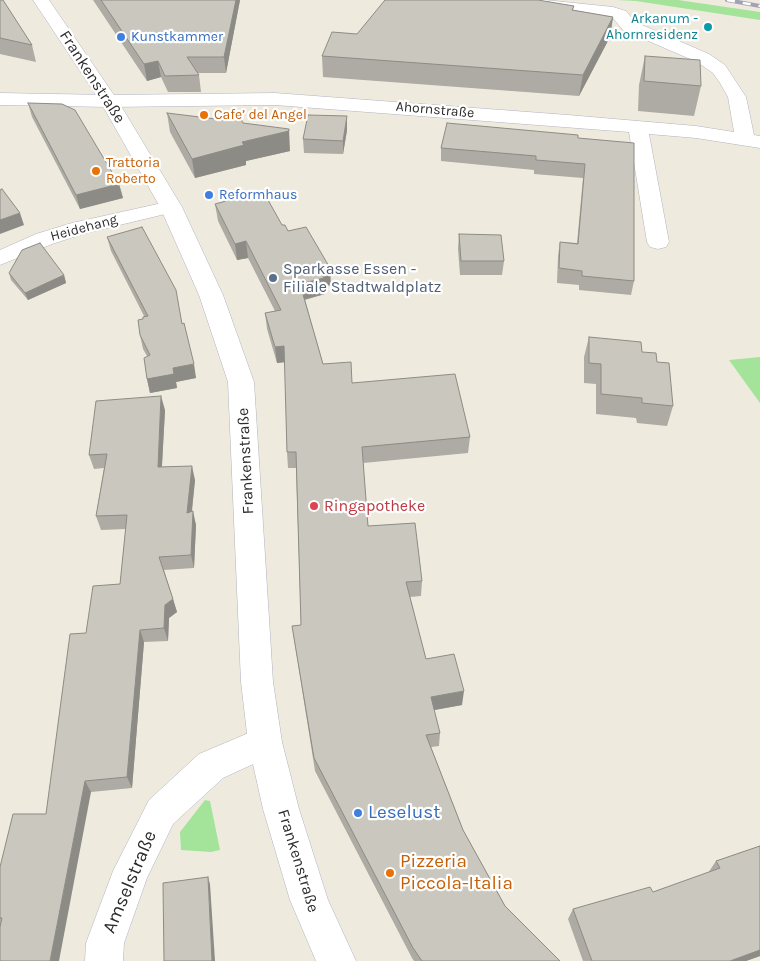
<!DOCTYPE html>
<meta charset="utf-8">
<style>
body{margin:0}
canvas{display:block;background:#eeeade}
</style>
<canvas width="760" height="961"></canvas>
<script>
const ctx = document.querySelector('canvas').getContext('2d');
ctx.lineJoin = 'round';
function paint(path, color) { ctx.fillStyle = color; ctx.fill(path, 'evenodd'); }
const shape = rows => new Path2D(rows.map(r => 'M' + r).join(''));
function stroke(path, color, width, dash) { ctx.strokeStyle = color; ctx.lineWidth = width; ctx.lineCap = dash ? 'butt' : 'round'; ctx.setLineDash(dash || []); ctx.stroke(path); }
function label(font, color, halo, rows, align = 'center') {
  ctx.font = font + ' Karla,sans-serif'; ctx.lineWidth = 4.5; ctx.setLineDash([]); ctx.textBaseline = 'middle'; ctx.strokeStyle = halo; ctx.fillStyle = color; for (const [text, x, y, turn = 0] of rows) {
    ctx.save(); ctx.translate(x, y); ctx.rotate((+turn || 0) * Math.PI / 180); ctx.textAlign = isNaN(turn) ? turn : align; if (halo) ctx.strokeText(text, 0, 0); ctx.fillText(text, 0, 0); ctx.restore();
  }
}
paint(shape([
 [617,0,678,0,760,12,760,20,636,1],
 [760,357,760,403,729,360],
 [205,800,210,801,220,850,211,852,181,850,180,832]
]), '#a3e49a');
const minor = shape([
 [506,0,545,0,613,7,626,11,635,22,709,54,725,65,746,97,754,135,760,136,760,148,696,138,649,134,669,242,666,247,658,249,650,247,647,242,629,132,275,105,109,107,0,105,0,93,109,95,275,93,568,115,696,126,734,132,728,97,720,83,713,73,697,62,623,30,613,18,606,16,570,14,514,5,508,3,506,0],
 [171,201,178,203,182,207,178,211,86,233,52,244,0,265,0,250,36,234,72,223,171,201],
 [265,726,277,731,282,742,277,753,223,778,173,824,147,878,124,943,123,961,85,961,86,943,113,871,149,800,199,754,265,726]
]);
const secondary = shape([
 [33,0,49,0,118,101,182,207,223,295,254,382,273,682,282,742,299,809,328,900,356,961,316,961,290,900,263,809,248,742,241,682,228,382,199,295,160,207,100,101,33,0]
]);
stroke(minor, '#b2b2c0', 1);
stroke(secondary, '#b2b2c0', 1);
paint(minor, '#fff');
paint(secondary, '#fff');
const rail = shape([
 [727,0,760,6]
]);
stroke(rail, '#a2a1b6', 4);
stroke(rail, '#fff', 2.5, [8]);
paint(shape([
 [0,0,32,45,36,62,0,54],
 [93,0,240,0,226,73,197,73,199,75,201,92,168,92,161,77,147,81],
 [574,6,573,10,613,17,610,37,579,96,323,77,322,56,357,34],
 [645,56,701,86,694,116,638,111,639,85],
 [28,103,119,184,123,198,80,209,32,117],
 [167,113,243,123,290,151,246,161,246,165,195,178,170,132],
 [347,130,343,154,304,153,303,139],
 [578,138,634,281,631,295,579,290,579,285,557,283,558,256,560,242,577,243,583,178,534,174,534,170,441,161,441,148],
 [215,204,282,225,288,231,331,285,325,286,325,294,305,300,323,364,352,383,470,437,468,453,363,463,368,526,422,581,421,596,410,597,426,659,462,705,434,710,440,733,439,746,431,747,463,830,505,906,560,961,414,961,412,958,315,771,292,626,301,625,296,468,288,468,287,452,285,362,277,363,267,329,265,313,275,311,248,258,237,260,218,221],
 [459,234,504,261,502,275,460,275,458,249],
 [107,237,182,324,196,378,176,382,177,388,150,393,147,379,147,356,143,349,140,335,144,316,111,251],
 [9,273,64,275,66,283,28,300,11,280],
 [589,337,642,352,657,362,673,406,667,426,637,423,636,418,596,414,596,384,584,383,584,357],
 [165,410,162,467,195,480,192,512,196,525,194,568,164,570,177,612,169,618,168,641,144,642,132,788,91,792,0,961,0,867,46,814,86,633,120,584,126,529,101,530,96,516,104,468,94,469,89,455],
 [760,846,760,956,746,961,583,961,568,919,573,909,653,892,708,873,716,861]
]), '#adaba3');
paint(shape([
 [236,0,240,0,226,73,224,57],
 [613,17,610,37,579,96,583,75],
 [158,61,161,77,147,81,144,64],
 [347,116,347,130,343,154,343,141],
 [289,129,290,151,246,161,246,165,195,178,192,159,242,142],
 [119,184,123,198,80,209,76,195],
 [20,213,24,225,0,234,0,220],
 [246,241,248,258,237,260,235,244],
 [330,268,331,285,325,286,325,294,302,300,300,284,320,271],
 [64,275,66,283,28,300,25,293],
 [284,346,286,362,277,363,275,347],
 [194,364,196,378,176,382,177,388,150,393,147,379,173,368],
 [161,396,165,410,161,481,158,467],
 [192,466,195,480,190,526,187,513],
 [193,511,196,525,194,568,191,555],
 [173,599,177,612,169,618,168,641,164,628,165,605],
 [140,630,144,642,132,788,127,777],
 [464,691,462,705,429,711,431,697],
 [85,781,91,792,59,961,50,961],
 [208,877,210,884,215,961,212,961],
 [760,950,760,956,746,961,730,961]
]), '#8d8b85');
const building = shape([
 [0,0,3,0,32,45,0,38,0,0],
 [101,0,236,0,224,57,187,57,199,75,165,76,158,61,144,64,101,0],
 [385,0,538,0,574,6,572,10,613,17,583,75,322,56,332,32,357,34,385,0],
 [645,56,700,60,701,86,644,81,645,56],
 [28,103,62,104,75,110,119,184,76,195,28,103],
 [167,113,224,120,240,117,243,123,289,129,289,131,242,142,244,145,192,159,167,113],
 [308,115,347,116,343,141,303,139,308,115],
 [447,123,578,135,578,138,634,143,634,281,582,276,582,271,559,268,560,242,578,244,585,164,536,160,536,156,441,148,447,123],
 [2,189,20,213,0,220,0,190,2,189],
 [263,191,282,225,285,225,288,231,306,227,330,268,320,271,324,278,300,284,323,364,351,362,352,383,455,374,470,437,362,447,368,526,415,523,422,581,406,582,426,659,454,654,464,691,431,697,440,733,426,735,463,830,505,906,560,961,422,961,413,948,314,758,292,626,301,625,296,452,287,452,284,346,275,347,265,313,281,310,246,241,235,244,215,204,263,191],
 [142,227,176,290,182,324,184,323,194,364,173,368,174,374,147,379,144,358,150,355,140,335,138,320,143,319,143,317,148,316,107,237,142,227],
 [459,234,501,235,504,261,461,261,459,234],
 [40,243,64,275,25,293,9,273,22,250,40,243],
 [589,337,641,342,642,352,656,353,657,362,669,363,673,406,642,403,642,398,601,394,601,364,589,363,589,337],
 [161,396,158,467,192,466,187,513,193,511,191,555,159,557,173,599,165,605,164,628,140,630,127,777,85,781,50,961,0,961,0,927,2,918,0,918,0,867,13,814,46,814,70,634,86,633,93,586,120,584,127,515,96,516,107,454,89,455,96,401,161,396],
 [760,846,760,950,730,961,592,961,573,909,650,887,653,892,720,868,716,861,760,846],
 [208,877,212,961,164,961,163,883,208,877]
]);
paint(building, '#c9c7be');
stroke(building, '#8d8b85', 1);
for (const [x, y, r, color] of [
 [708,27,5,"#0f9aa8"],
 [121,37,5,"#3f7fe0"],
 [204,115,5,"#e8710a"],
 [96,171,5,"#e8710a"],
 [209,195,5,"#3f7fe0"],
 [273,278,5,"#5c6f8a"],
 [314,506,5,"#e0444e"],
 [358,813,5,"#3f7fe0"],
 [390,873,5,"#e8710a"]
]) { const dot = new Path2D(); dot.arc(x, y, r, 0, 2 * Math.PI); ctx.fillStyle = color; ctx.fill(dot); stroke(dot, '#fff', 2); }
label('14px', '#0d838f', '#fff', [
 ["Arkanum -",698,19],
 ["Ahornresidenz",698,35]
], 'right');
label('14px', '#366cbe', '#fff', [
 ["Kunstkammer",131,37],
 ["Reformhaus",219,195]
], 'left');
label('14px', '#2c2c2c', '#fff', [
 ["Ahornstraße",435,110,5],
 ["Heidehang",84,228,-15]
]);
label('14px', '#c56008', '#fff', [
 ["Cafe’ del Angel",214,115],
 ["Trattoria",106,163],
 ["Roberto",106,179]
], 'left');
label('16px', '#2c2c2c', '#fff', [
 ["Frankenstraße",92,77,57],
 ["Frankenstraße",246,461,-93],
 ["Frankenstraße",298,861,73]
]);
label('16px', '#4e5e75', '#fff', [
 ["Sparkasse Essen -",283,269],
 ["Filiale Stadtwaldplatz",283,287]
], 'left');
label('16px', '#be3a42', '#fff', [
 ["Ringapotheke",324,506]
], 'left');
label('19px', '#366cbe', '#fff', [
 ["Leselust",368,813]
], 'left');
label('19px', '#c56008', '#fff', [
 ["Pizzeria",400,862],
 ["Piccola-Italia",400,884]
], 'left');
label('19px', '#2c2c2c', '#fff', [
 ["Amselstraße",130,882,-67]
]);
</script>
